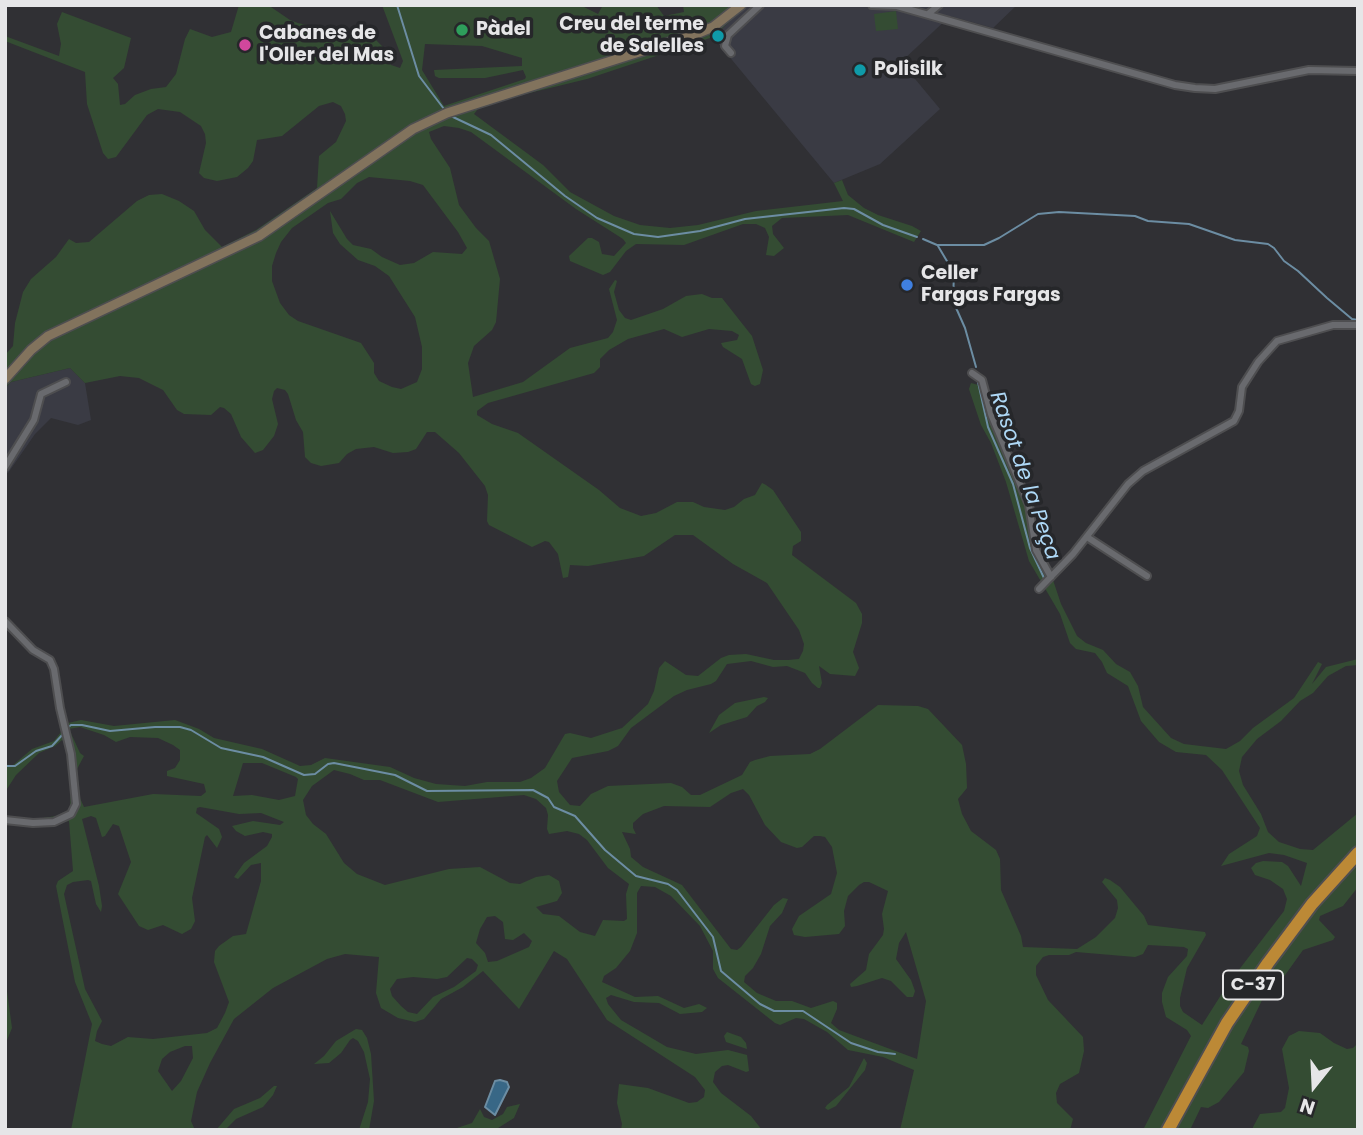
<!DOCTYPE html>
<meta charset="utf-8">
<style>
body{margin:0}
#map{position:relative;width:1363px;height:1135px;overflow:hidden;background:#303034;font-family:Poppins,sans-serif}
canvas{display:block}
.frame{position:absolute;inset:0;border:7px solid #e6e6e8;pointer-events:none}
.north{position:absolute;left:1279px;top:1051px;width:70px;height:70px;-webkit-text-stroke:5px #26272a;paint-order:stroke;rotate:198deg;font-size:19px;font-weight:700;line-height:28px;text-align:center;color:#e6e6e8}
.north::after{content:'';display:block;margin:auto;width:24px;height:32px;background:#e6e6e8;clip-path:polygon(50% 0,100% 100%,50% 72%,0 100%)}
</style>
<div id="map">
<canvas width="1363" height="1135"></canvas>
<div class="frame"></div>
<div class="north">N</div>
</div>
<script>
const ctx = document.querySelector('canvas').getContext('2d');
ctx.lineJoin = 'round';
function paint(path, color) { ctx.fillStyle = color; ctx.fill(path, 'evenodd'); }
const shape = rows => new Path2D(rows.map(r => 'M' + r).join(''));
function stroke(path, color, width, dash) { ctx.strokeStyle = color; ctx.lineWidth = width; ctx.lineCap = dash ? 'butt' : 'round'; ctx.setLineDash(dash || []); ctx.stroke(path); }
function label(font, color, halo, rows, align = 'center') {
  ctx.font = font + ' Poppins,sans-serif'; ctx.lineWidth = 7; ctx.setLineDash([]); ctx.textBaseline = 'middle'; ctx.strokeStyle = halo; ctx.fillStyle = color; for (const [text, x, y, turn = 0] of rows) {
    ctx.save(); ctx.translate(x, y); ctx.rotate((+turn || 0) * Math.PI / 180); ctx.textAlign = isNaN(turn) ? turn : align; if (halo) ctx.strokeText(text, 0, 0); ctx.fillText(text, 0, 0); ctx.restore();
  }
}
paint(shape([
 [747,5,1017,5,993,28,950,16,901,62,940,109,880,164,834,183,713,37],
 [70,368,85,383,91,420,78,425,51,418,35,434,8,473,5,472,5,388,11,382]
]), '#3a3b44');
paint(shape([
 [239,5,268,5,290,20,298,23,376,40,388,52,391,65,400,68,403,61,382,5,580,5,598,14,603,5,656,5,664,16,684,12,683,5,747,5,713,37,587,79,513,97,478,109,474,114,543,165,570,192,614,216,640,225,670,228,698,225,756,211,843,201,834,183,842,180,848,195,864,208,878,215,912,226,921,231,914,242,848,215,782,218,772,226,773,234,784,248,774,256,766,255,769,237,765,228,756,224,743,224,684,245,636,244,626,251,610,272,603,275,570,261,569,256,588,238,592,238,599,242,602,254,614,256,626,243,623,239,576,209,471,132,459,128,444,126,429,132,431,139,450,168,459,205,476,228,489,241,500,279,496,322,492,330,474,346,468,363,473,397,523,382,570,348,608,338,613,332,617,320,609,289,615,280,617,281,614,292,619,310,625,318,631,320,663,309,686,296,702,294,712,298,722,298,752,336,763,370,760,384,755,386,751,384,742,359,723,347,721,343,737,340,739,335,732,331,709,329,682,337,664,329,628,339,609,350,600,359,600,367,594,373,488,403,477,411,477,415,492,424,518,433,599,490,620,508,641,516,656,513,677,502,693,502,704,507,725,510,734,507,744,499,755,495,762,483,766,485,773,490,801,532,801,541,793,546,792,555,856,603,862,614,862,623,853,652,859,668,855,676,830,674,819,666,822,683,820,688,818,688,812,683,805,673,787,666,773,667,751,661,727,664,716,681,711,684,687,690,674,696,631,728,618,746,608,751,572,758,557,781,559,792,570,805,580,806,591,794,608,786,671,783,682,787,691,795,700,795,742,775,750,762,755,760,770,756,810,754,820,749,878,705,918,706,928,709,962,745,966,764,967,788,958,799,962,814,971,831,996,850,1000,859,1001,890,1021,936,1023,947,1077,949,1096,937,1115,918,1118,908,1117,900,1102,882,1105,878,1110,880,1120,887,1144,916,1148,925,1205,932,1206,935,1187,968,1180,998,1180,1006,1183,1012,1202,1025,1228,984,1284,911,1287,899,1283,889,1270,880,1255,875,1251,868,1256,863,1263,861,1282,862,1288,866,1301,886,1307,863,1284,855,1269,853,1221,866,1229,854,1257,836,1260,828,1258,825,1222,770,1206,755,1176,752,1159,742,1141,721,1128,686,1107,673,1102,662,1095,653,1076,649,1070,643,1060,614,1029,561,1006,482,991,443,981,425,969,389,971,383,986,387,991,393,998,423,1014,458,1031,502,1035,514,1037,544,1041,556,1049,568,1061,604,1077,636,1086,643,1103,650,1116,664,1130,672,1138,686,1143,707,1171,738,1184,744,1226,749,1240,741,1253,728,1294,698,1318,662,1322,664,1312,684,1326,667,1358,659,1358,665,1346,666,1328,676,1313,693,1300,701,1281,721,1257,739,1242,757,1239,771,1243,785,1261,814,1268,832,1279,842,1300,849,1313,850,1358,813,1358,887,1343,906,1320,916,1319,920,1335,937,1333,940,1303,950,1283,978,1264,996,1241,1044,1248,1047,1249,1051,1244,1072,1219,1102,1208,1108,1201,1107,1190,1130,1143,1130,1191,1036,1187,1030,1166,1017,1162,1002,1162,993,1168,977,1187,956,1188,949,1184,947,1148,945,1143,954,1135,957,1076,952,1069,955,1049,955,1043,957,1036,966,1036,975,1048,1000,1083,1037,1084,1051,1079,1073,1060,1084,1056,1093,1057,1103,1073,1119,1070,1130,900,1130,914,1070,883,1057,848,1050,827,1032,804,1019,796,1018,780,1025,775,1023,718,978,713,969,713,951,700,926,671,896,655,887,641,886,637,893,637,933,630,951,616,968,604,976,602,982,635,997,658,996,684,1008,699,1004,707,1008,702,1012,680,1014,659,1003,634,1002,611,995,606,998,608,1004,621,1020,667,1047,696,1054,728,1050,747,1055,749,1071,746,1072,728,1065,722,1066,715,1072,713,1082,721,1093,751,1116,762,1130,621,1130,622,1124,617,1103,619,1084,648,1088,689,1103,697,1102,704,1097,705,1090,695,1077,607,1020,567,959,554,951,519,1009,483,971,463,987,441,999,424,1019,415,1022,398,1018,381,1008,376,993,379,957,345,954,327,959,273,988,234,1019,210,1063,197,1092,191,1121,195,1130,71,1130,92,1024,75,982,56,886,58,881,73,871,69,821,39,826,8,823,5,825,5,816,37,819,56,816,70,810,71,775,68,771,70,762,66,743,62,740,55,746,39,753,16,775,5,792,5,764,12,766,32,749,54,741,68,723,81,720,114,726,175,720,199,729,214,738,262,749,300,766,311,765,325,758,390,767,414,778,436,784,465,786,487,782,520,782,531,778,545,768,565,734,570,733,591,738,622,728,648,704,654,691,659,668,665,661,686,675,698,676,721,658,729,655,746,654,774,660,788,660,799,659,803,651,804,644,799,630,767,583,733,564,693,535,675,535,644,556,588,566,570,565,568,577,563,578,558,554,549,542,545,541,532,547,489,525,487,521,488,495,485,486,459,453,435,432,427,432,416,449,408,452,393,453,374,447,356,449,347,454,339,463,321,466,311,463,305,457,303,432,296,420,288,394,285,390,277,388,274,391,272,399,278,424,274,436,263,450,255,453,241,437,231,414,224,408,220,407,211,415,184,414,177,410,163,390,139,378,120,376,85,383,70,368,11,382,5,388,5,355,13,346,15,323,23,292,31,279,56,257,69,239,76,243,89,242,137,201,149,195,162,194,179,201,194,211,205,230,222,247,256,230,317,188,319,156,336,142,346,121,345,114,341,106,333,102,319,106,282,136,257,140,253,161,248,168,237,177,217,181,204,178,199,173,206,143,205,134,201,126,180,112,158,109,147,115,116,157,108,159,103,153,87,104,85,72,5,41,5,36,59,56,61,44,57,24,62,12,131,38,124,68,113,78,118,84,120,105,125,104,135,95,151,89,166,87,176,74,185,39,190,29,212,37,231,32],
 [425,44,482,46,522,58,522,66,434,70,435,76,439,78,485,78,523,70,526,77,525,79,444,106,422,70],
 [369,177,410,181,423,185,458,232,467,248,462,254,433,252,414,263,400,265,382,257,371,249,353,245,347,239,330,211,333,233,340,244,358,260,375,266,389,276,415,317,422,347,422,369,417,382,401,389,392,387,379,381,374,373,374,363,361,343,298,321,289,315,280,303,272,281,272,266,276,253,281,242,292,228,328,203,341,199,357,183],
 [80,727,104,735,116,742,130,737,158,738,173,745,180,750,180,760,175,768,167,771,167,776,204,784,206,792,201,796,153,794,84,807,80,798,77,769,84,756,80,753,69,729],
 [243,763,262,763,296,777,298,779,295,796,279,800,252,795,233,796],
 [334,770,350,774,364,780,380,780,438,802,524,795,536,799,546,808,548,815,547,829,549,834,567,831,579,834,587,840,608,868,629,884,626,894,627,919,624,921,603,920,595,936,580,932,559,916,543,914,536,907,557,901,562,893,559,881,549,875,536,877,520,884,510,883,480,867,449,869,385,885,357,874,344,863,326,834,313,824,306,815,303,800,312,786],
 [743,789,749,795,765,825,781,842,797,848,802,847,814,836,820,836,825,837,832,847,837,873,831,894,799,916,792,929,794,935,805,937,839,934,845,926,844,911,848,896,859,885,864,882,869,882,888,891,882,914,884,929,883,935,869,954,866,970,850,984,851,987,857,986,882,978,891,981,907,997,913,997,915,991,911,980,896,959,899,943,906,932,926,1001,917,1059,839,1030,831,1023,837,1009,837,1003,833,1001,811,1008,792,1001,776,1001,757,993,744,982,745,976,753,968,761,954,770,926,782,913,788,899,783,898,774,905,741,947,737,950,731,949,682,885,643,867,631,857,630,849,622,832,636,834,633,828,633,823,643,814,664,806,710,807,731,793],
 [200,807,239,814,261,813,284,822,280,825,253,821,232,826,236,831,245,836,263,832,272,834,272,837,267,846,244,863,234,877,238,879,251,865,261,863,261,881,246,934,233,936,219,946,215,951,214,962,229,1002,225,1013,217,1028,207,1033,153,1039,128,1037,111,1046,102,1044,95,1041,97,1031,102,1021,85,989,64,894,67,885,73,882,88,880,91,881,96,904,101,912,102,906,99,886,82,819,91,816,96,818,102,837,105,836,113,824,119,826,131,862,118,894,139,926,148,930,163,925,182,934,191,929,195,921,192,898,205,837,207,835,217,848,222,837,219,829,196,813,197,808],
 [495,916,503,922,505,939,513,940,524,933,532,941,529,947,497,961,488,962,485,953,476,943,480,929,487,917],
 [467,958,472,959,478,965,476,971,454,987,433,997,417,1014,408,1012,401,1006,392,996,390,989,397,979,413,977,437,979,447,977],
 [185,1046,192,1046,193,1058,181,1081,172,1091,158,1071,162,1059,170,1052],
 [896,11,898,29,876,31,874,14],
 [764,697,768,698,765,702,757,706,747,717,721,725,709,733,719,715,735,703],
 [5,976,12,1028,5,1045],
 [356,1029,362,1030,367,1038,371,1054,374,1101,369,1130,359,1130,368,1102,370,1079,364,1052,358,1041,353,1038,350,1040,341,1053,329,1063,314,1064,324,1056,336,1041],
 [1299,1031,1320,1033,1334,1043,1347,1049,1353,1048,1358,1043,1358,1130,1253,1130,1253,1127,1260,1114,1281,1112,1285,1108,1289,1088,1282,1049,1289,1036],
 [727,1032,741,1037,746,1043,747,1049,726,1042,724,1036],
 [864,1058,867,1063,865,1070,836,1106,828,1110,825,1108,827,1105,849,1087],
 [274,1086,277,1086,273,1095,263,1107,236,1119,225,1130,216,1130,234,1109,260,1098],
 [520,1104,514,1118,498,1128,451,1130,472,1123,480,1109,484,1117,492,1120,503,1114,507,1107]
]), '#344c33');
const water = shape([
 [500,1080,507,1082,509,1087,495,1115,485,1107,495,1081,500,1080]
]);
paint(water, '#386786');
stroke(water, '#6c8da3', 2);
stroke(shape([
 [397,5,419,76,444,109],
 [453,117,491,135,565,196,597,218,634,234,658,237,700,231,745,219,844,208,854,209,883,225,917,237],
 [923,239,937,245,984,245,999,238,1038,214,1059,212,1135,216,1148,221,1189,224,1235,240,1268,244,1274,248,1284,261,1298,271,1327,298,1352,319,1358,320],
 [938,246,954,273,953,301,965,328,976,367],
 [978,382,988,427,1013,484,1030,548,1044,578],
 [67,728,71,725,82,725,110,731,155,727,180,727,191,730,221,748,263,757,304,775,315,774,328,764,334,763,395,775,427,791,533,790,548,798,554,807,575,816,605,850,636,876,668,884,677,890,713,937,721,971,760,1004,774,1011,803,1011,851,1043,878,1052,895,1054],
 [5,766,15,766,36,751,52,746,64,733]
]), '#6c8da3', 2);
const street = shape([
 [872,5,897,6,1175,85,1195,88,1215,89,1309,70,1358,71],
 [928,14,939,5],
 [731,53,725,46,728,35,760,5],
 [972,373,982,380,991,414,1029,505,1036,550,1051,577],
 [5,467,34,420,41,394,66,382],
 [1087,537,1147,576],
 [1039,589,1073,554,1128,484,1143,471,1234,421,1239,411,1242,387,1258,362,1277,341,1333,325,1358,325],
 [5,621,33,650,50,660,54,669,60,708,71,754,76,804,71,814,54,822,33,823,5,820]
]);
const secondary = shape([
 [5,379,31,350,48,336,259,236,413,129,447,113,696,34,713,27,741,5]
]);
const highway = shape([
 [1168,1130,1227,1023,1268,963,1312,904,1358,853]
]);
stroke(street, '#4e4e50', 10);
stroke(secondary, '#4e4e50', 12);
stroke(highway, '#4e4e50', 16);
stroke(street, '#696a6e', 6);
stroke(secondary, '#82735d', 9);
stroke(highway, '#bc8936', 12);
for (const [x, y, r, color] of [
 [462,30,7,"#2e9e5b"],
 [718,36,7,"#0f9aa8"],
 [245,45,7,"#d1479c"],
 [860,70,7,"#0f9aa8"],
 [907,285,7,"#3f7fe0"]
]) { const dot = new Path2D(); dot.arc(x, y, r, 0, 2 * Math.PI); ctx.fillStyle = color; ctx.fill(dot); stroke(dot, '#26272a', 2.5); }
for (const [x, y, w] of [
 [1253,985,60]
]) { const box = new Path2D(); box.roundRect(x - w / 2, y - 14.5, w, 29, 5); ctx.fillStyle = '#26272a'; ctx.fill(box); stroke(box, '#e6e6e8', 2); }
label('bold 18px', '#e6e6e8', null, [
 ["C-37",1253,985]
]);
label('bold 19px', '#e6e6e8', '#26272a', [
 ["Creu del terme",704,25,"right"],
 ["de Salelles",704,47,"right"],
 ["Pàdel",476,30],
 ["Cabanes de",259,34],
 ["l'Oller del Mas",259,56],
 ["Polisilk",874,70],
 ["Celler",921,274],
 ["Fargas Fargas",921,296]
], 'left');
label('italic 21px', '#aed8f6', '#26272a', [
 ["Rasot de la Peça",1024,476,71]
]);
</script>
